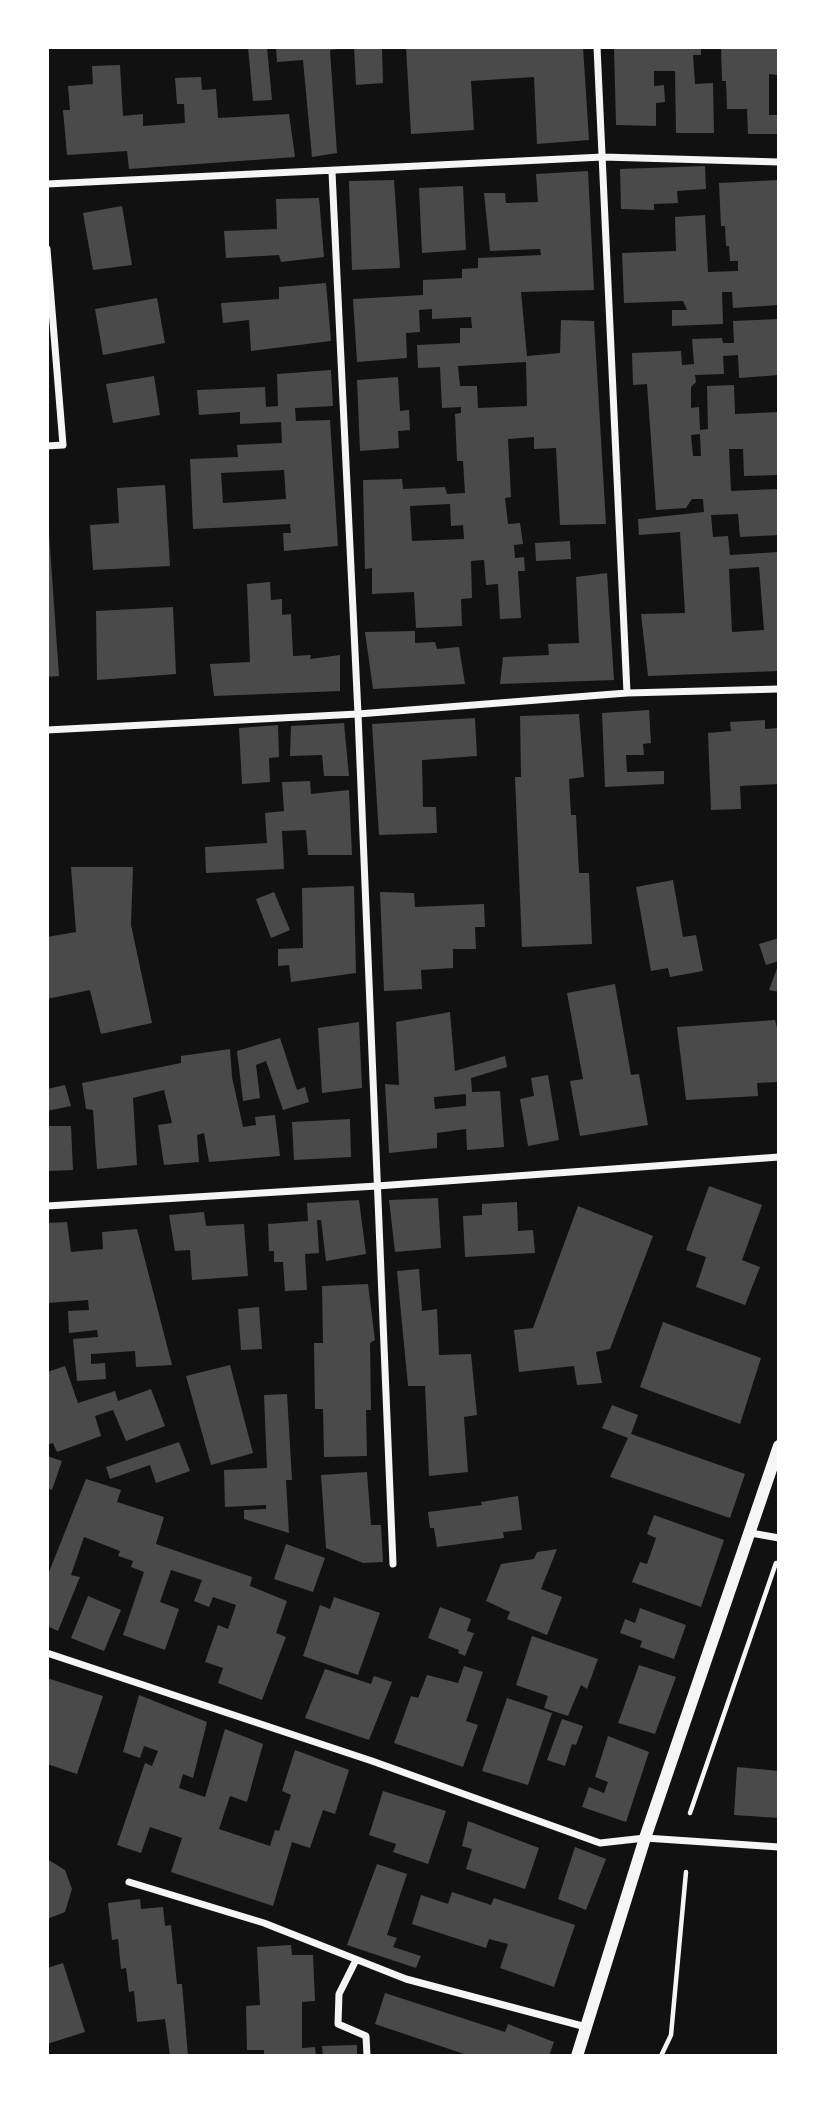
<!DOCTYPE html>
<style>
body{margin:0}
#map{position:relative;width:826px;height:2103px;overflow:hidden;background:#111;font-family:Quicksand,sans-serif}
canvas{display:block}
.frame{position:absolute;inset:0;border:49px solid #fff;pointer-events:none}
</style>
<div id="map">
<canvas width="826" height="2103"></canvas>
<div class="frame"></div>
</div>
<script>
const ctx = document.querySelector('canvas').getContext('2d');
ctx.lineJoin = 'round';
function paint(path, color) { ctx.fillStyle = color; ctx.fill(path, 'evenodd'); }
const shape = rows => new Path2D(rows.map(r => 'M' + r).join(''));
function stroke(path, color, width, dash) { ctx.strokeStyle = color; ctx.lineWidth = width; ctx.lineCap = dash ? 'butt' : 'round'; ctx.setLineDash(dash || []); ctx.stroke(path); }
paint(shape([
 [248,47,267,47,272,100,253,101],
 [276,47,338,47,338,49,330,50,337,153,312,157,303,60,277,62],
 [354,47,382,47,383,83,356,85],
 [406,47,583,47,589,140,537,144,534,77,471,81,474,130,411,134],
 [614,47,701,47,701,55,693,55,695,84,713,83,714,133,676,133,675,71,654,71,654,86,664,85,665,102,656,103,656,126,616,125],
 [721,47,777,47,778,75,769,74,769,115,779,115,779,134,748,134,747,109,727,109,726,81,722,81],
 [120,65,123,116,143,114,143,126,185,123,184,104,177,104,175,78,201,77,202,90,216,89,218,118,289,114,295,157,129,169,127,151,67,155,63,110,70,110,68,86,93,84,92,66],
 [705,166,706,189,677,191,678,203,654,204,654,210,621,209,620,169],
 [588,171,594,290,521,292,527,356,560,353,561,320,594,321,606,524,560,525,556,448,534,449,534,437,508,439,511,497,505,498,508,524,520,523,523,544,514,545,515,558,524,557,525,571,518,571,521,618,500,619,498,584,486,585,484,560,471,561,472,598,461,599,462,626,416,628,414,592,372,594,372,568,365,569,363,480,402,479,403,489,445,487,447,494,465,493,463,461,457,461,455,414,461,413,461,407,442,408,440,367,418,368,417,345,460,343,460,328,472,328,471,317,432,319,432,309,419,310,420,332,406,333,407,358,357,362,353,299,423,295,423,280,462,278,462,269,478,268,478,258,541,255,540,249,490,251,484,193,505,193,506,203,538,202,536,174],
 [526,362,527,406,478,408,477,386,460,386,458,366],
 [450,504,451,526,463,525,464,539,412,541,410,506],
 [394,180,400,268,352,270,349,181],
 [779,180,779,305,733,308,732,292,722,292,723,324,672,326,672,310,687,310,683,301,624,303,622,253,676,251,675,217,705,215,708,272,738,271,738,261,730,261,729,246,726,246,725,226,721,226,719,183],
 [463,186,466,250,422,253,419,188],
 [319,198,324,257,281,262,279,255,226,258,224,231,277,229,276,199],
 [122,206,132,265,93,270,83,213],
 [326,283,331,341,251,351,249,320,223,323,221,303,279,299,279,287],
 [157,298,165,343,103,355,95,309],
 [779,319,779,375,739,378,738,355,723,356,724,374,695,375,696,382,691,387,691,408,699,407,700,430,708,429,707,386,734,385,735,414,779,412,779,475,744,476,743,449,729,449,731,491,778,489,779,535,740,537,738,514,711,515,713,537,728,536,730,555,779,552,779,671,648,676,641,614,685,613,680,532,639,535,638,519,704,512,703,499,692,499,686,508,656,510,647,384,633,385,632,353,681,351,682,365,694,364,692,339,722,338,723,343,734,343,733,321],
 [700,434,701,456,693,456,691,435],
 [759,567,764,630,732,632,729,569],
 [331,370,333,406,295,408,296,421,330,420,338,546,284,551,283,533,291,533,290,524,193,529,190,459,238,457,237,445,282,443,281,422,240,424,240,412,199,415,197,390,265,387,266,407,278,406,277,374],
 [284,470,286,499,223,503,221,473],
 [154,376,160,415,113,423,106,384],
 [398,377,400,411,409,410,410,430,398,431,399,448,360,451,357,380],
 [165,485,170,566,93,570,90,525,119,523,117,488],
 [47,533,49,533,59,676,47,677],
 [570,541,571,559,536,561,535,543],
 [607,573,614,680,500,684,503,657,549,655,548,644,579,643,576,577],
 [270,582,271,600,282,599,282,615,291,614,293,656,311,655,310,659,340,655,340,691,214,696,210,664,250,662,247,584],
 [173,607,176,674,97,680,96,611],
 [415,631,415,643,435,642,437,649,459,647,465,684,373,689,365,632],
 [649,710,651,743,643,744,644,755,626,755,627,772,664,771,664,784,605,787,602,713],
 [579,714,584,777,569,779,571,815,576,815,579,873,589,873,592,944,522,947,515,777,521,777,520,716],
 [475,718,477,756,422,760,423,807,436,807,437,833,379,835,372,724],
 [765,720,765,729,779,728,779,784,740,786,741,809,711,810,708,733,731,731,730,722],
 [344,723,349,776,324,776,322,755,290,756,291,726],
 [278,725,279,757,269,758,270,782,242,784,239,728],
 [310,781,311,794,349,790,352,855,308,855,306,830,282,831,284,869,206,873,205,847,267,843,265,813,284,811,282,782],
 [71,867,133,867,131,925,152,1023,101,1034,90,990,47,999,47,937,76,932],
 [673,880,683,937,696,935,703,971,670,977,668,968,651,971,636,887],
 [354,886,356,973,291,982,289,965,278,966,278,949,303,948,302,888],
 [274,892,290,930,271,938,256,899],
 [380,892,414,893,415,907,484,904,485,927,475,927,476,949,453,949,453,968,421,970,422,989,384,991],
 [779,938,779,961,766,965,759,944],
 [779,963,779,992,769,990],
 [615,984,631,1075,639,1074,648,1125,580,1136,570,1081,583,1079,567,993],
 [450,1012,455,1071,505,1056,507,1067,471,1078,472,1092,500,1091,504,1147,467,1150,466,1129,437,1133,437,1148,389,1153,385,1084,399,1085,396,1022],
 [466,1094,466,1106,435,1109,434,1097],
 [775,1020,779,1035,779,1082,757,1083,758,1096,686,1100,677,1027],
 [359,1022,362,1088,322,1093,318,1028],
 [280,1038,297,1090,305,1087,309,1102,283,1110,266,1061,256,1065,260,1098,243,1101,237,1051],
 [230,1049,232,1077,243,1127,256,1125,255,1117,275,1115,280,1156,209,1162,204,1133,197,1135,199,1162,164,1165,158,1125,172,1123,164,1090,133,1098,137,1165,97,1169,93,1110,86,1109,82,1083,181,1063,181,1056],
 [548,1075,559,1140,528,1146,520,1099,534,1096,531,1078],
 [65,1085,71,1106,47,1111,47,1089],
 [350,1119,351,1157,294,1160,292,1122],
 [47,1126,71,1126,73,1170,47,1171],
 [709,1186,762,1205,742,1260,760,1267,745,1305,696,1287,706,1257,686,1250],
 [438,1198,441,1248,395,1252,389,1200],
 [359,1200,366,1254,326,1261,321,1220,317,1220,319,1253,305,1254,307,1290,285,1291,283,1262,274,1262,274,1251,269,1251,268,1224,308,1221,307,1203],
 [517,1202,518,1231,533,1230,535,1253,465,1257,463,1216,482,1215,482,1204],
 [578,1206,653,1236,610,1349,596,1352,602,1383,577,1385,574,1366,519,1372,514,1330,533,1328],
 [204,1212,206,1226,244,1224,248,1276,192,1280,190,1250,175,1251,169,1215],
 [67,1222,71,1252,103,1249,102,1232,137,1229,172,1365,136,1367,135,1351,91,1354,91,1364,105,1363,106,1379,77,1381,73,1339,98,1337,97,1330,69,1333,68,1311,89,1310,88,1300,47,1303,47,1223],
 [419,1269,422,1311,437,1309,439,1355,471,1354,477,1415,464,1417,468,1472,429,1476,425,1386,408,1386,397,1271],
 [368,1284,375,1340,370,1343,371,1410,366,1410,367,1456,324,1457,323,1409,315,1409,314,1343,323,1343,322,1286],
 [259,1307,262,1349,241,1350,238,1309],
 [663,1322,761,1358,740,1424,640,1387],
 [230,1365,253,1453,211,1465,186,1376],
 [65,1366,78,1403,115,1391,118,1401,151,1389,165,1426,126,1441,113,1410,95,1416,101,1436,57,1452,53,1443,47,1445,47,1372],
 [287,1394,292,1480,286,1480,289,1533,244,1519,244,1510,266,1509,266,1505,225,1507,224,1470,267,1468,264,1395],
 [612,1405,638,1415,631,1434,745,1474,730,1518,610,1477,628,1438,602,1428],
 [179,1442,190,1471,156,1483,150,1465,110,1479,106,1467],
 [47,1456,62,1461,52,1490,47,1488],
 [367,1472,371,1525,381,1525,383,1562,363,1563,326,1548,321,1475],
 [86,1479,121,1490,117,1502,164,1517,156,1544,252,1577,250,1586,287,1601,276,1633,286,1637,262,1700,218,1683,223,1668,205,1662,218,1625,228,1629,236,1605,213,1597,209,1607,194,1601,202,1580,171,1570,160,1602,179,1609,165,1650,123,1635,144,1572,131,1567,133,1561,118,1556,120,1551,84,1537,71,1575,80,1577,58,1631,47,1626,47,1577],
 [518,1496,522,1530,503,1532,504,1538,437,1547,434,1528,430,1528,428,1512,482,1505,481,1502],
 [654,1515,724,1540,701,1607,632,1582,640,1562,647,1564,656,1538,647,1534],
 [286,1544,325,1558,313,1592,274,1579],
 [557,1549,541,1589,562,1597,547,1635,507,1619,510,1612,486,1601,501,1564,534,1559,537,1552],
 [88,1596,121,1610,104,1651,71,1638],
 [334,1597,380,1613,358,1675,303,1656,320,1605,330,1609],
 [440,1607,471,1619,467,1631,474,1633,465,1656,458,1653,459,1650,428,1638],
 [640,1608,686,1625,674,1659,640,1647,642,1641,620,1633,625,1619,635,1623],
 [532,1636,598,1659,587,1689,581,1685,568,1716,544,1708,548,1696,516,1685],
 [639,1665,676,1677,655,1734,618,1723],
 [464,1666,483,1672,466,1721,478,1725,463,1767,394,1743,411,1696,418,1698,427,1675,458,1683],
 [325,1669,371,1684,374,1676,392,1682,369,1740,305,1718],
 [47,1678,103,1696,77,1774,47,1764],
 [139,1695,207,1722,193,1778,183,1774,179,1788,205,1797,225,1729,263,1744,247,1802,230,1796,219,1829,270,1846,275,1830,279,1831,291,1795,282,1791,295,1750,349,1770,335,1814,323,1810,310,1848,292,1842,273,1906,171,1872,182,1838,150,1827,141,1853,117,1845,145,1763,152,1766,158,1751,144,1746,140,1758,123,1752],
 [507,1698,552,1713,528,1785,482,1771],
 [562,1719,583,1726,576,1745,572,1744,565,1766,547,1760],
 [608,1736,649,1752,626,1822,582,1807,589,1787,604,1793,608,1782,595,1777],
 [737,1767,779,1771,779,1818,734,1815],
 [383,1791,446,1811,428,1864,393,1852,396,1844,369,1835],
 [468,1821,539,1848,525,1889,466,1869,472,1849,462,1846],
 [575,1847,606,1859,586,1910,558,1899],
 [47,1859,65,1870,72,1889,65,1912,47,1919],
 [377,1864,407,1874,387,1935,397,1938,393,1947,421,1956,416,1968,347,1945],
 [452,1892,491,1905,494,1898,575,1925,554,1987,500,1968,508,1944,489,1939,486,1948,412,1924,421,1895,448,1904],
 [140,1899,141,1909,163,1907,165,1926,171,1925,177,1984,182,1984,188,2056,170,2056,165,2019,137,2022,134,1991,129,1992,126,1968,121,1969,118,1939,112,1940,108,1903],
 [291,1945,292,1955,313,1955,315,2001,302,2002,302,2048,315,2047,316,2056,264,2056,264,2050,247,2050,246,2006,260,2005,257,1947],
 [63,1963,85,2032,47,2044,47,1968],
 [385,1993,505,2032,508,2024,554,2042,549,2056,470,2056,375,2024],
 [357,2045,357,2056,323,2056,322,2046]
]), '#4a4a4a');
stroke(shape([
 [690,1813,776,1563],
 [661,2056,671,2035,686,1872]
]), '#f5f5f5', 4.5);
stroke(shape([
 [597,47,627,693],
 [332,172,358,714,393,1564],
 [47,184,603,157,779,162],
 [47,249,63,445,47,446],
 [47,730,358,714,627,693,779,689],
 [47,1206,377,1186,779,1157],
 [751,1533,779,1538],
 [47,1653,372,1761,600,1843,645,1838,779,1847],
 [129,1882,264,1923,406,1979,586,2027],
 [356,1960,339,1994,338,2024,366,2036,367,2056]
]), '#f5f5f5', 7);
stroke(shape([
 [577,2056,645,1838,779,1446]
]), '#f5f5f5', 12);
</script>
